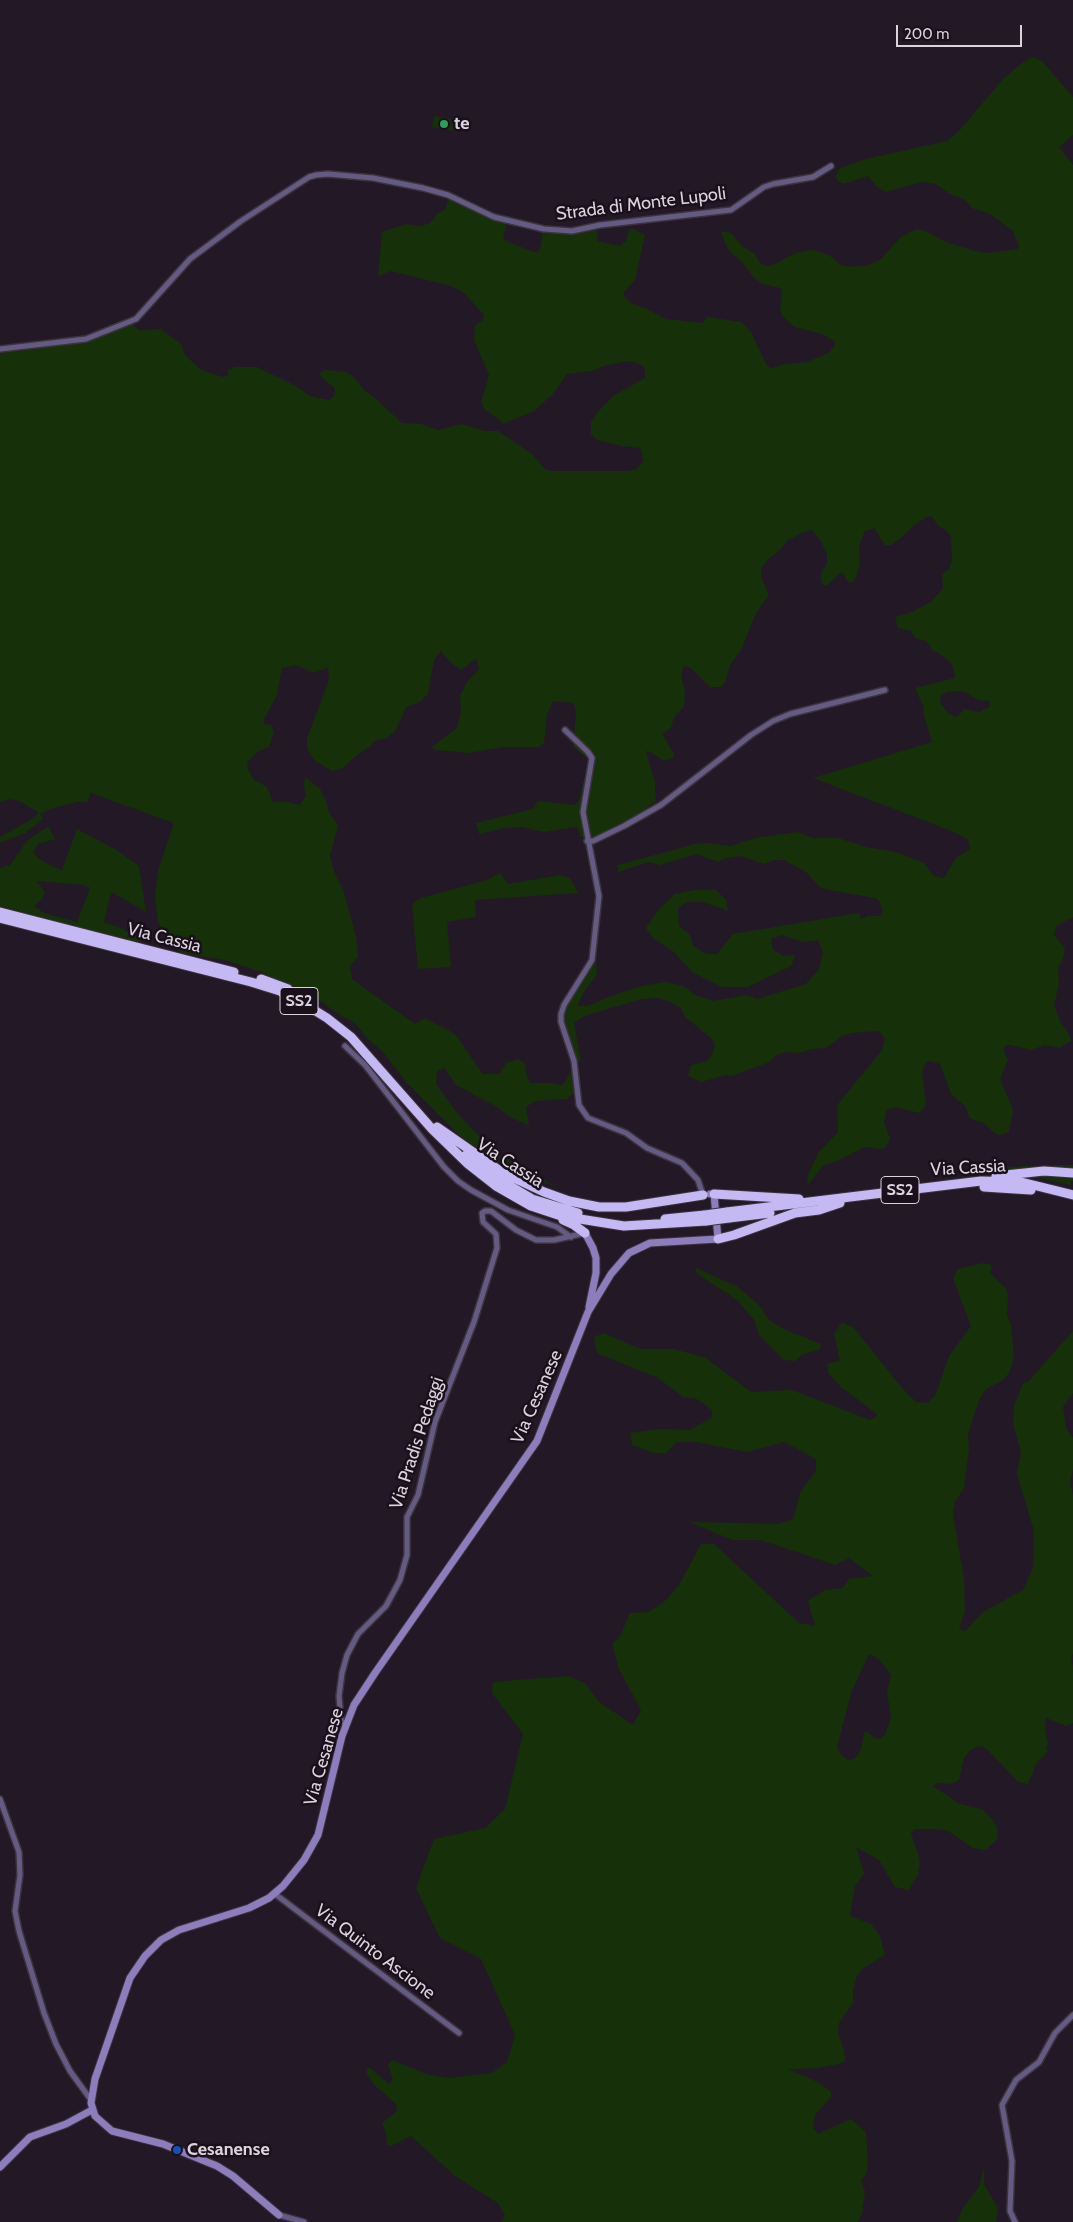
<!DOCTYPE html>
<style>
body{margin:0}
#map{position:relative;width:1073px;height:2222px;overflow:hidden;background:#231926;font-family:Cabin,sans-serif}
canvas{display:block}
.scale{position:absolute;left:896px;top:25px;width:126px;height:22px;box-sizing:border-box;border:2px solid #dad3db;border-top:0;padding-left:6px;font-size:15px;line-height:18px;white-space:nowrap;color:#dad3db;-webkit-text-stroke:4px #1a101c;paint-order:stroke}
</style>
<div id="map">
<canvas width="1073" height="2222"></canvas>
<div class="scale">200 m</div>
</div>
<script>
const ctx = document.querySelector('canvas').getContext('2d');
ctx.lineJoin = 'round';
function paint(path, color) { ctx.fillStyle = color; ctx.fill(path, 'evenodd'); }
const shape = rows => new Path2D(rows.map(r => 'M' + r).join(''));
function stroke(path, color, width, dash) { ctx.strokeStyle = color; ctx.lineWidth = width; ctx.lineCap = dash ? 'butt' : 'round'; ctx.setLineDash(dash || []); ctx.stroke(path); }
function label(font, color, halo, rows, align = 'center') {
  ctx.font = font + ' Cabin,sans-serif'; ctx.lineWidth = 5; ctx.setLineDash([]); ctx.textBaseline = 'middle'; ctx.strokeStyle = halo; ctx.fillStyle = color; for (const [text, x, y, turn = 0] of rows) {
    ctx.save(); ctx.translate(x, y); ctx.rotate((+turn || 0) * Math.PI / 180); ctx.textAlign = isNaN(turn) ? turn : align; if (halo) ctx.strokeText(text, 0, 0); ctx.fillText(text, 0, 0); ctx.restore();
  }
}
paint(shape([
 [1033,57,1043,62,1073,97,1073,135,1059,147,1073,165,1073,917,1056,926,1054,935,1065,948,1063,959,1058,968,1059,984,1054,1005,1060,1021,1070,1036,1071,1041,1060,1048,1045,1045,1031,1050,1011,1045,1006,1045,1003,1049,1008,1060,1000,1079,1013,1110,1009,1132,1000,1135,995,1133,983,1123,969,1118,966,1107,951,1094,940,1064,931,1061,926,1062,922,1072,926,1105,920,1113,895,1107,886,1111,884,1122,890,1139,885,1148,880,1149,865,1147,837,1161,823,1166,807,1186,808,1175,818,1153,838,1132,837,1110,838,1104,882,1050,885,1039,882,1034,878,1031,852,1033,842,1036,826,1048,810,1049,801,1053,786,1052,776,1055,770,1062,731,1076,726,1075,701,1082,688,1076,691,1065,705,1062,711,1057,715,1045,712,1039,685,1017,680,1007,670,1002,658,998,642,999,584,1016,574,1023,581,1061,577,1061,562,1020,565,1005,596,961,597,974,584,992,577,1006,588,1006,611,996,641,986,666,982,683,986,695,995,713,1001,747,995,757,999,806,984,819,969,823,953,818,940,803,942,782,935,771,939,773,950,783,956,795,955,791,966,748,987,722,987,692,972,673,951,654,939,646,928,658,910,675,894,695,890,715,889,726,900,728,911,703,902,687,902,678,908,679,926,690,935,693,946,707,954,717,954,733,934,859,913,862,919,867,916,880,916,883,911,879,901,875,898,824,889,820,887,806,872,784,860,774,860,764,864,740,856,725,858,718,862,697,854,660,865,648,862,618,872,618,865,695,844,707,843,731,846,755,838,797,832,813,838,838,838,866,847,896,852,924,863,934,876,944,878,956,858,970,849,968,839,954,832,813,778,932,742,923,712,924,708,915,688,955,678,954,670,951,663,939,653,933,651,926,641,915,638,911,631,898,628,895,617,912,612,931,602,943,588,942,574,948,570,952,561,951,537,946,530,939,527,932,517,929,516,915,524,901,538,891,545,885,545,874,528,865,531,859,545,860,564,856,577,851,583,848,582,842,572,827,585,824,585,821,582,821,573,827,563,827,555,821,541,812,530,806,531,788,540,780,550,768,559,761,569,761,577,769,595,756,613,741,650,730,665,725,682,721,687,710,687,691,668,685,666,683,668,681,676,685,691,684,707,674,717,671,728,662,734,674,754,673,758,664,761,651,752,646,751,655,783,656,802,651,804,644,811,595,837,581,837,577,827,544,832,522,827,505,828,479,834,476,823,533,809,538,801,575,805,579,801,589,760,573,747,576,713,574,703,553,701,547,715,544,743,539,747,504,747,469,753,435,750,432,747,457,728,461,712,460,696,467,682,479,669,476,659,461,670,450,662,441,651,434,660,428,694,419,702,406,707,396,730,387,738,374,741,370,747,357,755,343,768,332,771,314,760,307,748,307,738,329,680,328,667,314,673,296,665,282,668,277,695,264,719,264,724,271,725,274,733,269,747,259,751,247,762,248,769,253,779,267,787,273,802,287,802,300,805,306,796,304,787,305,777,320,789,326,801,329,812,338,826,330,855,334,872,343,889,356,937,358,956,350,967,352,979,415,1024,425,1018,455,1034,483,1074,500,1074,506,1063,518,1059,525,1064,526,1073,530,1083,552,1083,562,1086,571,1072,576,1091,567,1099,535,1101,526,1107,529,1126,510,1117,497,1107,456,1085,445,1068,437,1071,436,1084,458,1114,494,1151,558,1188,504,1165,463,1139,406,1082,383,1052,367,1038,355,1023,343,1017,319,1000,261,972,225,960,181,953,168,939,158,922,155,898,158,871,174,823,91,793,87,802,77,802,54,808,40,814,43,819,25,833,0,843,0,837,34,818,38,812,19,801,10,799,0,802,0,354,9,351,30,350,79,341,134,324,134,326,139,330,161,329,181,344,185,355,201,370,223,377,229,375,227,370,235,367,257,367,296,386,310,396,329,400,334,396,335,388,323,379,320,375,321,372,327,370,346,372,354,377,365,391,375,398,402,423,421,424,438,430,462,424,485,431,498,431,532,454,545,469,550,471,629,471,636,469,644,461,640,448,622,446,597,440,591,434,591,422,597,413,613,396,645,378,645,369,642,365,630,361,607,365,591,371,567,374,552,395,534,411,503,424,500,420,485,410,481,403,489,375,474,340,475,325,483,320,484,315,463,292,451,286,391,271,378,276,382,232,406,224,421,226,430,223,437,214,445,209,449,198,507,223,503,238,506,241,534,252,538,252,540,249,543,231,571,234,596,230,598,234,597,241,620,246,626,241,629,229,634,229,645,235,635,280,624,292,624,296,633,304,645,308,666,319,702,323,708,317,741,322,750,330,766,364,769,367,773,368,785,364,807,362,830,352,835,345,834,341,822,334,795,327,784,318,780,311,782,291,780,288,763,284,754,278,743,263,729,251,721,233,725,231,732,234,743,247,754,253,760,263,767,266,775,264,795,253,813,250,829,255,841,265,854,267,868,265,880,260,901,237,916,229,925,231,946,242,975,251,988,253,1018,249,1019,245,1013,231,990,214,972,208,965,200,948,193,936,184,922,182,886,192,877,187,868,176,843,184,837,180,836,176,840,168,866,159,947,141,959,131,1003,79,1023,62],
 [949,691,964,692,978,700,990,701,990,707,979,712,965,709,956,717,947,712,941,704,940,696],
 [434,116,456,120,454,131,432,127],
 [48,826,55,839,38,844,33,852,39,859,50,865,62,870,77,829,118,851,139,866,146,912,111,892,104,922,123,929,141,940,136,944,0,906,0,868,10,865,27,841],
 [37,881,85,885,90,888,77,922,44,913,34,906,41,900,45,893],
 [500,873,508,884,560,875,570,878,578,893,475,900,476,917,447,922,451,967,418,969,412,904,421,898,487,880],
 [1044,1165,1073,1165,1073,1181,1071,1181,1071,1185,993,1168],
 [983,1263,990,1264,992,1268,990,1273,1006,1289,1008,1294,1007,1315,1011,1324,1014,1358,1009,1373,1003,1380,986,1389,980,1398,968,1434,969,1448,964,1488,955,1502,953,1515,964,1578,965,1611,959,1629,965,1631,983,1612,1023,1590,1033,1568,1034,1531,1017,1474,1021,1451,1013,1424,1014,1406,1023,1383,1029,1381,1073,1331,1073,1393,1063,1407,1066,1428,1073,1438,1073,1469,1070,1482,1073,1496,1073,1653,1071,1658,1073,1667,1073,1723,1066,1726,1046,1718,1045,1730,1048,1743,1046,1749,1048,1752,1037,1762,1028,1784,1018,1782,986,1748,978,1746,970,1750,964,1758,959,1780,951,1784,937,1783,933,1786,960,1804,982,1809,991,1818,997,1827,998,1838,986,1850,973,1848,948,1831,935,1829,914,1829,911,1833,920,1861,918,1874,909,1890,895,1887,879,1860,856,1847,864,1874,855,1886,850,1916,871,1924,880,1936,885,1955,862,1969,857,1976,853,1991,853,2003,839,2023,838,2034,844,2050,845,2061,839,2064,818,2068,788,2069,820,2083,831,2092,831,2097,815,2115,813,2128,818,2134,851,2119,866,2132,868,2162,867,2172,861,2181,865,2191,862,2214,858,2222,501,2222,505,2215,498,2203,455,2176,411,2136,391,2146,387,2145,386,2133,382,2123,397,2111,396,2104,373,2084,366,2072,369,2067,389,2084,393,2080,388,2065,392,2060,426,2074,449,2078,492,2073,507,2062,515,2035,481,1959,440,1938,416,1888,434,1839,485,1828,505,1809,523,1734,492,1693,493,1682,568,1676,586,1684,599,1702,633,1725,641,1710,619,1669,612,1644,619,1638,630,1613,649,1612,665,1601,679,1585,701,1544,714,1544,799,1623,815,1626,808,1601,825,1590,843,1588,849,1579,873,1576,849,1558,835,1565,761,1540,732,1540,690,1522,778,1524,793,1519,801,1491,816,1471,816,1459,784,1442,747,1452,696,1442,677,1442,666,1453,653,1453,632,1445,630,1433,662,1429,689,1430,712,1418,712,1410,697,1399,683,1397,658,1378,597,1353,594,1337,604,1333,640,1349,674,1349,706,1358,751,1392,792,1390,870,1420,878,1415,841,1387,828,1373,827,1364,840,1360,834,1334,842,1322,854,1328,902,1388,916,1402,927,1403,935,1396,949,1356,971,1326,953,1278,958,1269],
 [869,1654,879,1659,891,1675,887,1692,891,1717,885,1735,879,1739,874,1737,867,1731,864,1733,861,1750,854,1759,848,1760,841,1755,837,1747,851,1693],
 [696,1268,738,1287,760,1306,770,1321,786,1330,821,1344,819,1350,803,1354,795,1361,784,1360,759,1335,754,1320,737,1300,696,1273],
 [983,2170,984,2171,984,2184,998,2208,996,2222,957,2222,963,2208,979,2187]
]), '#163009');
const street = shape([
 [0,349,86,339,136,319,190,259,241,221,309,177,316,175,328,174,373,178,423,188,448,195,494,217,544,229,572,231,600,225,731,210,764,187,773,184,813,177,831,166],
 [565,730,588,752,592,758,583,812,599,896,592,960,564,1005,561,1014,561,1022,574,1061,579,1105,588,1118,626,1133,647,1148,682,1163,698,1180,703,1195],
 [587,841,593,841,624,826,661,805,751,735,773,721,790,714,885,690],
 [345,1046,365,1065,444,1167,458,1181,471,1190,508,1210,557,1227,571,1237],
 [346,1725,341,1720,339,1696,342,1673,347,1655,358,1634,386,1606,400,1580,407,1555,407,1517,418,1495,435,1422,474,1322,497,1248,496,1234,483,1222,482,1213,485,1211,491,1211,516,1230,536,1240,554,1240,585,1233],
 [0,1799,19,1852,20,1875,15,1911,19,1931,44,2013,56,2044,70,2071,91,2100],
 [275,1894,459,2033],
 [279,2215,304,2222],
 [1015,2222,1010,2211,1012,2161,1002,2105,1016,2080,1039,2062,1055,2033,1073,2015]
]);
const secondary = shape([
 [585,1233,593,1248,596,1258,596,1273,589,1307],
 [0,2167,30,2137,66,2124,92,2110],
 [279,2215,233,2176,217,2166,163,2144,112,2131,95,2116,91,2103,95,2079,130,1978,145,1956,161,1940,179,1930,249,1908,269,1898,283,1886,304,1860,318,1835,342,1736,354,1705,375,1673,537,1441,588,1312,611,1274,629,1253,650,1243,718,1239,714,1194,710,1194]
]);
const highway = shape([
 [0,912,234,972],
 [0,918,251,982,280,991,301,1002,327,1018,351,1037,432,1129,468,1164,496,1186,531,1206,561,1216,624,1226,706,1221],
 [261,979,288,989],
 [437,1127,503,1173,544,1192,569,1201,599,1207,626,1207,703,1195],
 [466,1155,498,1179,532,1199,578,1213],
 [996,1176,1044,1171,1073,1173],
 [984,1187,1031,1190],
 [714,1194,799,1199],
 [727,1212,981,1181,1021,1182,1073,1195],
 [729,1218,770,1213],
 [665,1219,705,1215],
 [563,1220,574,1225,585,1233],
 [718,1239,734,1235,795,1213,819,1210,840,1203]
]);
stroke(street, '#3d333f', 8);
stroke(secondary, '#3d333f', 9);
stroke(highway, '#3d333f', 11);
stroke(street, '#645b82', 5);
stroke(secondary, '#8c7dbc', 7);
stroke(highway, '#c5b9f3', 9);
const highwayBridge = shape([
 [705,1215,727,1212],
 [706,1221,729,1218]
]);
stroke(highwayBridge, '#3d333f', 11, []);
stroke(highwayBridge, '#c5b9f3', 9);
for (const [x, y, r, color] of [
 [444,124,5,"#2e9e5b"],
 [177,2150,5,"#1a4fb4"]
]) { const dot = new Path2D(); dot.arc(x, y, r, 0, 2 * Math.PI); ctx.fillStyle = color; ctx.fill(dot); stroke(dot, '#1a101c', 2); }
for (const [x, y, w] of [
 [299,1001,38],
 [900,1190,38]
]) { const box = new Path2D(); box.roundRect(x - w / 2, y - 13.5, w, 27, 4); ctx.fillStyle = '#1a101c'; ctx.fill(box); stroke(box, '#dad3db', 1); }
label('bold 16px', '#dad3db', null, [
 ["SS2",299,1001],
 ["SS2",900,1190]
]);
label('bold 18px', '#dad3db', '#1a101c', [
 ["te",454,124],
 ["Cesanense",187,2150]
], 'left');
label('18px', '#dad3db', '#1a101c', [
 ["Strada di Monte Lupoli",641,204,-7],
 ["Via Cassia",164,938,14],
 ["Via Cassia",510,1163,33],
 ["Via Cassia",968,1168,-3],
 ["Via Cesanese",537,1397,-66],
 ["Via Pradis Pedaggi",417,1443,-72],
 ["Via Cesanese",324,1757,-74],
 ["Via Quinto Ascione",375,1952,37]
]);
</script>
